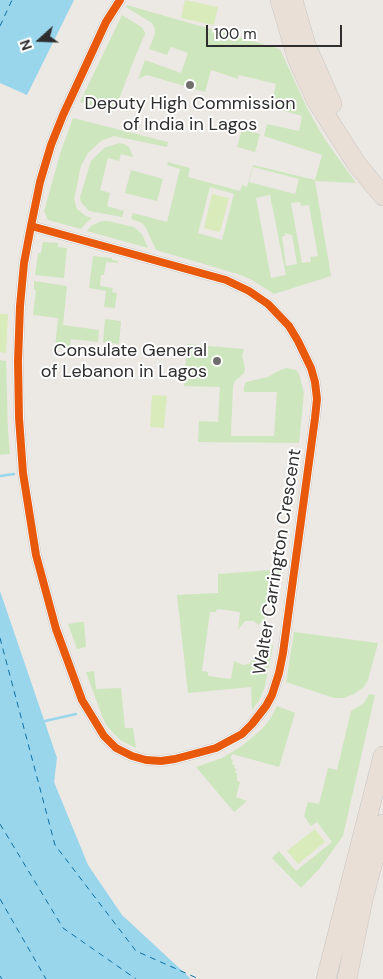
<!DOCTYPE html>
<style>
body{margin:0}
#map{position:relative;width:383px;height:979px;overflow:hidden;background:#ece8e4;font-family:"DM Sans",sans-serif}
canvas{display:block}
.north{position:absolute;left:15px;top:15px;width:50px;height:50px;-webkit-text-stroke:4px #fff;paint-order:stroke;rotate:250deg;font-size:14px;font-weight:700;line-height:20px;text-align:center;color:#2e2e2e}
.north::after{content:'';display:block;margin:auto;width:18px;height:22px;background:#2e2e2e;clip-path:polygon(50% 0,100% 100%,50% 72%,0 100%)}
.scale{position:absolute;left:206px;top:25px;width:136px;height:22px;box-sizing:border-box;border:2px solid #2e2e2e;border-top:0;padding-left:6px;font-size:15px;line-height:18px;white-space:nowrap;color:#2e2e2e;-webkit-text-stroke:4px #fff;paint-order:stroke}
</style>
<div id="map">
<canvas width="383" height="979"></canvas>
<div class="north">N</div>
<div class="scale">100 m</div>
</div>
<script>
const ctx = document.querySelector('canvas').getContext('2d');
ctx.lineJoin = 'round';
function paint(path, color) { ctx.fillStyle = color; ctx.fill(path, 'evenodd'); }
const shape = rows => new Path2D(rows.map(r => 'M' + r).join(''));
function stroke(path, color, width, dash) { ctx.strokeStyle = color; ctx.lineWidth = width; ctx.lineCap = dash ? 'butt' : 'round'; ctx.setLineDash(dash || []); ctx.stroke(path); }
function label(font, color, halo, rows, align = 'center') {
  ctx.font = font + ' "DM Sans",sans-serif'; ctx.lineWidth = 4; ctx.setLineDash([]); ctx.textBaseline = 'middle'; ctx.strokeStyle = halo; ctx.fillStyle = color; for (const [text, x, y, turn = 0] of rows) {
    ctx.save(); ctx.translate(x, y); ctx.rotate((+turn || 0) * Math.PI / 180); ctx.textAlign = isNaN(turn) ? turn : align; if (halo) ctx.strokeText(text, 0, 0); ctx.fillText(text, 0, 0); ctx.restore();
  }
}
paint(shape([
 [127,5,280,49,308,110,324,138,356,183,315,181,331,276,274,294,252,280,238,274,156,250,146,228,142,223,131,219,133,213,167,222,180,169,167,165,168,162,190,168,188,177,240,191,242,185,247,187,253,165,315,180,322,155,264,136,267,124,299,131,302,116,271,107,276,84,239,75,238,79,211,70,205,92,147,75,138,79,145,60,181,73,188,53,171,47,167,55,149,49,155,34,155,29,152,23,126,7],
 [253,167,299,179,295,194,249,182],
 [210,187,234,194,222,240,198,233],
 [270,195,286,275,271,278,256,198],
 [300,202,301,206,309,205,318,256,310,257,311,262,302,263,291,203],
 [285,233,292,235,297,264,286,266,282,236,285,236],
 [122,15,143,28,145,34,135,57,115,110,111,112,80,102],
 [73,118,168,142,167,147,114,136,101,141,88,153,81,166,74,199,77,209,86,216,92,218,86,223,81,229,48,220,44,211,61,151],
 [242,129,260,134,255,152,237,147],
 [119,143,124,144,129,147,133,157,121,154,119,161,108,158,100,190,110,193,107,206,124,211,122,217,89,211,81,202,80,197,91,161,104,148],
 [131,170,163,179,157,201,125,193],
 [102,221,108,221,134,227,142,234,148,248,87,231,91,226],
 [43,242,58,243,58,247,67,248,64,278,35,275,38,253,41,253],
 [93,256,112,258,112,260,118,261,118,263,106,262,104,275,101,275,100,286,113,288,112,292,117,293,115,308,104,307,106,291,89,288],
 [34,281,67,286,63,325,99,330,98,342,71,339,70,349,55,348,58,318,33,315,36,290,34,289],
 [105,319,121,321,119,344,103,342],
 [187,344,244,349,242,356,245,368,244,373,235,381,233,386,231,436,274,436,277,392,244,392,244,387,246,382,268,377,280,370,287,368,296,370,299,374,304,393,299,443,198,442,199,421,218,422,220,387,184,386],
 [0,360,6,361,8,431,10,454,0,455],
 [283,569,281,582,274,581,273,586,270,586,269,605,264,610,265,619,258,625,254,621,245,621,238,630,240,612,217,609,216,612,210,612,202,671,208,672,208,676,231,679,234,661,243,665,249,664,269,644,273,645,265,686,260,699,252,710,251,687,188,693,177,595,218,593,218,574],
 [80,622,84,622,86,647,77,649,68,624],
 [294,632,378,643,368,680,364,687,354,694,344,698,334,698,286,682],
 [94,671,96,689,121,688,125,728,133,728,136,748,120,740,106,725,102,716,86,672],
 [369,694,375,695,343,836,320,868,301,888,272,858,279,851,296,871,332,842,317,822,311,826,304,816,308,802,319,804,328,768,337,770,351,711,364,703],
 [277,706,295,713,279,767,232,754,231,759,233,760,232,764,235,765,234,768,236,769,235,773,237,773,237,781,240,782,236,797,247,801,234,812,196,767,222,758,242,746,261,730,268,722]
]), '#cee6be');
paint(shape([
 [185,0,218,7,214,25,181,18],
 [212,194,229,198,220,232,204,228],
 [0,314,8,314,6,353,0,352],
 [152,395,167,396,164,428,150,427],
 [315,829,325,842,298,864,287,851]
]), '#d9eabb');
paint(shape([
 [0,0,74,0,27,95,0,83],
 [0,591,57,758,54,782,88,865,122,915,191,979,0,979]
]), '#99d6ec');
stroke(shape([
 [0,476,14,474],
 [45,721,76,714]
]), '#99d6ec', 2.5);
stroke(shape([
 [0,26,12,0],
 [0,638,55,845,136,951,199,979],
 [0,824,63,928,136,979],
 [0,899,46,979],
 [0,976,2,979]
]), '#0d6fa3', 1, [6, 5]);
const street = shape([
 [31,226,226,280,249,291,268,304,289,326,298,341,311,368,315,382,317,399,315,418,283,653,279,673,272,695,266,706,252,724,242,734,216,748,175,759,161,761,146,760,132,756,116,748,104,736,82,700,56,629,36,555,23,473,19,418,18,361,20,306,24,263,31,226,40,182,51,145,63,115,106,22,120,0]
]);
const highway = shape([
 [280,0,297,58,316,100,356,163,383,196],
 [293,0,306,45,332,104],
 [326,979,383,756],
 [347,979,363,900,383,824]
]);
stroke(street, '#c5c4c5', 11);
stroke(highway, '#c6c5c4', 20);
stroke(street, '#fcfcfb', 10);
stroke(highway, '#eadfd6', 19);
stroke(shape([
 [31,226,226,280,249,291,268,304,289,326,298,341,311,368,315,382,317,399,315,418,283,653,279,673,272,695,266,706,252,724,242,734,216,748,175,759,161,761,146,760,132,756,116,748,104,736,82,700,56,629,36,555,23,473,19,418,18,361,20,306,24,263,31,226,40,182,51,145,63,115,106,22,120,0]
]), '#e8590c', 8);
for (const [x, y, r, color] of [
 [190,85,5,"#706f6e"],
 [217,361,5,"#706f6e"]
]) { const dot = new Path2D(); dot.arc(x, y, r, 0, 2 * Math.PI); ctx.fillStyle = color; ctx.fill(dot); stroke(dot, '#fff', 2); }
label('18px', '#2e2e2e', '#fff', [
 ["Deputy High Commission",190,104],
 ["of India in Lagos",190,125],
 ["Consulate General",207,351,"right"],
 ["of Lebanon in Lagos",207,372,"right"]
]);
label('18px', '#2e2e2e', '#fff', [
 ["Walter Carrington Crescent",278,562,-81]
]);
</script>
